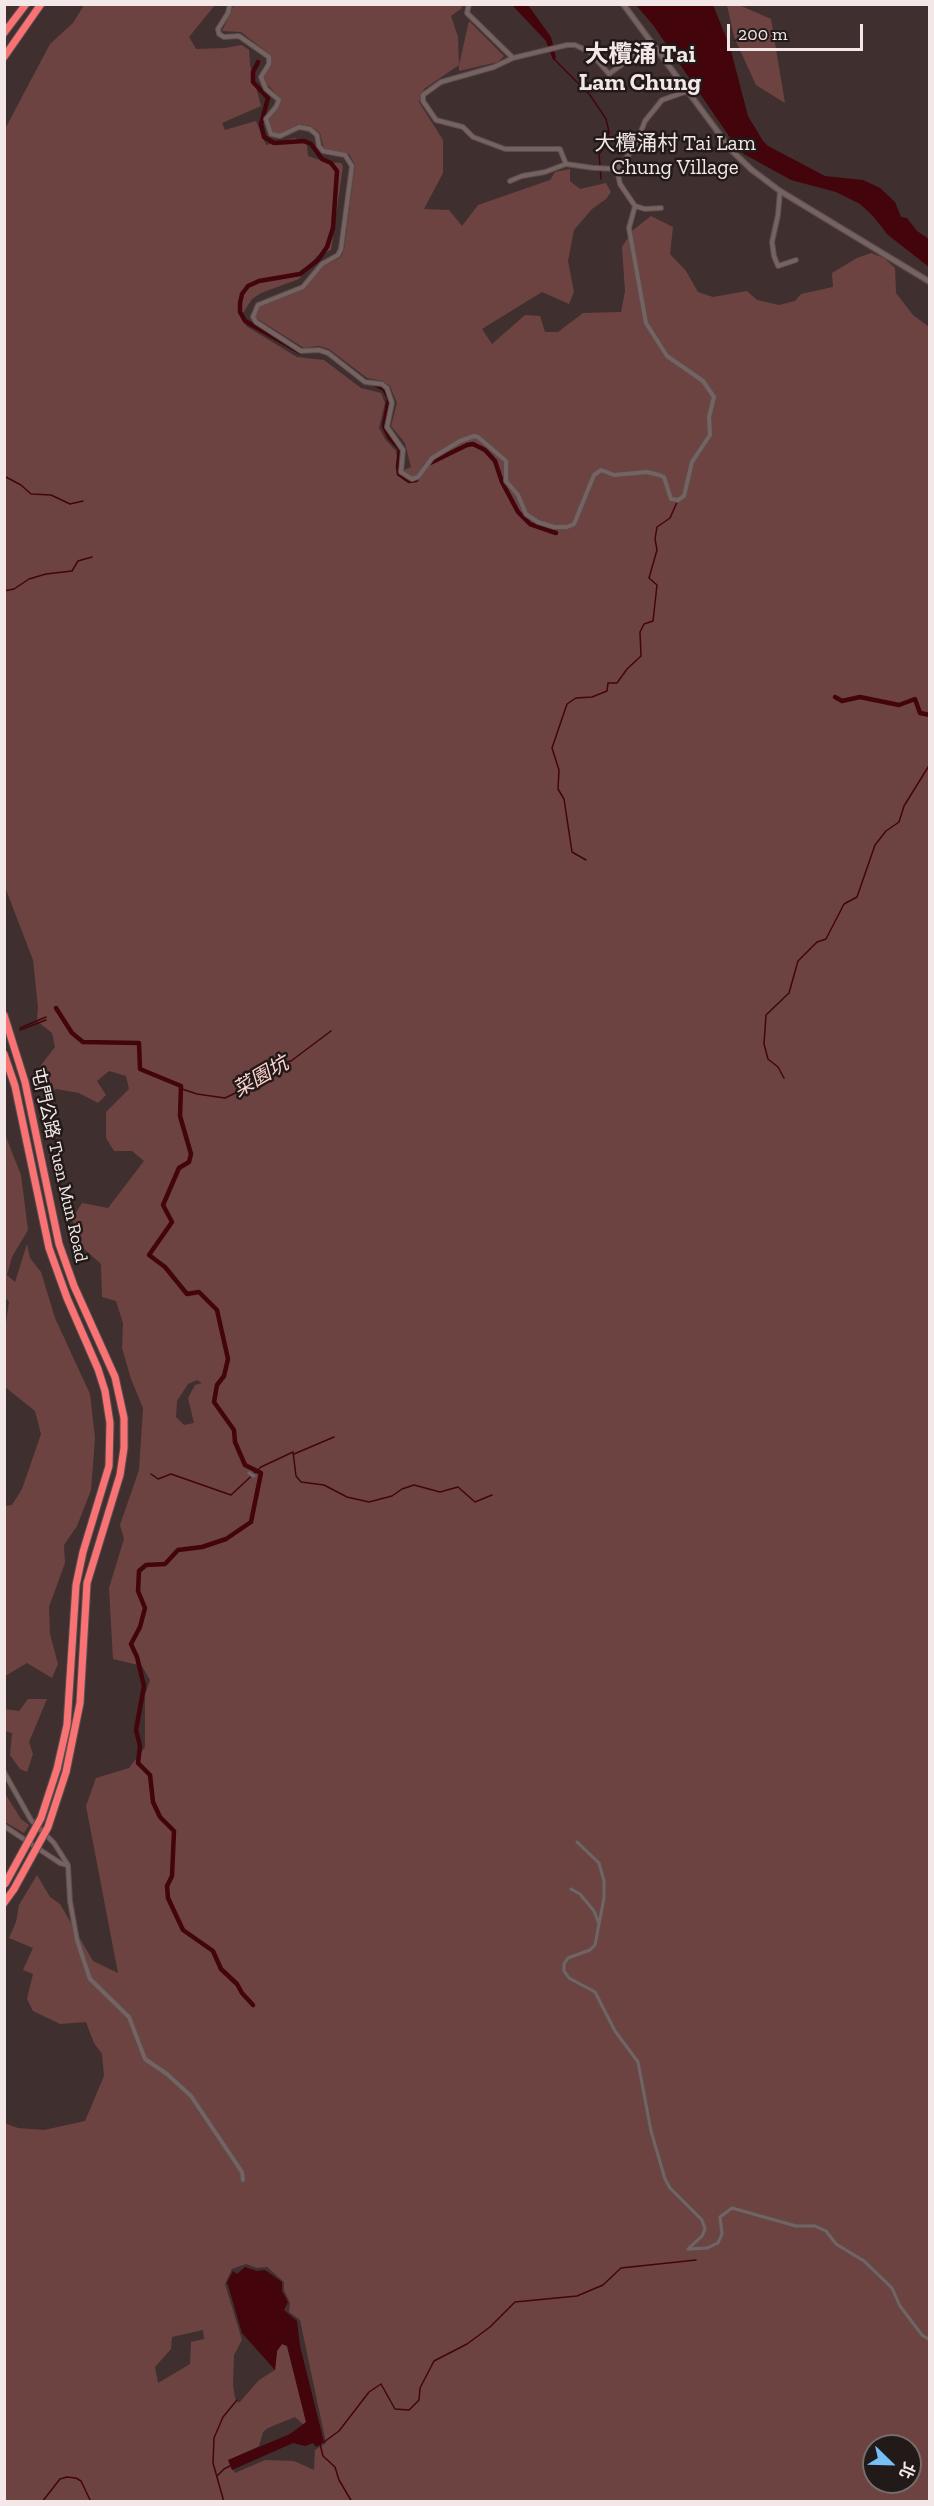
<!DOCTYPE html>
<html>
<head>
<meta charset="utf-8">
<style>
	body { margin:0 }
	#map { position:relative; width:934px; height:2506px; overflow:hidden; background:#402f2f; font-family:"Zilla Slab","Noto Sans TC",serif }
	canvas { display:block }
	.frame { position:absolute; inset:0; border:6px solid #f3e7e7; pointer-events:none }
	.north { position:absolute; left:862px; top:2434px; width:60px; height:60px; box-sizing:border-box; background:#211a19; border:2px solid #756c6b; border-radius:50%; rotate:113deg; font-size:16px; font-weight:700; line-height:24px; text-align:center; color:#f3e7e7 }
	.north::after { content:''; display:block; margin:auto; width:21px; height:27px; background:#76c0f7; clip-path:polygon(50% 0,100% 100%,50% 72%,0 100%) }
	.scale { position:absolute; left:727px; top:24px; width:136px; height:27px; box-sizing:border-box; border:3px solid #f3e7e7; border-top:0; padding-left:8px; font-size:18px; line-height:21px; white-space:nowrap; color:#f3e7e7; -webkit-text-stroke:4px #211a19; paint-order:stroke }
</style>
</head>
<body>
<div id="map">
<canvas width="934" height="2506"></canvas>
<div class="frame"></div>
<div class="north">北</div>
<div class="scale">200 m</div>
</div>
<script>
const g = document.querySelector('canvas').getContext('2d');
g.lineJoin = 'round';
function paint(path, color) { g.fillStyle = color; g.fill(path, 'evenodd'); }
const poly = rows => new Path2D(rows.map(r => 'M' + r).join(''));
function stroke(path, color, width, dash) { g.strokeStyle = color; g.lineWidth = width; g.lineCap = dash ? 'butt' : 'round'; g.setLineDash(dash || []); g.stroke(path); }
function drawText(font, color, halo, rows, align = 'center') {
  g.font = font + ' "Zilla Slab","Noto Sans TC",serif'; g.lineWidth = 5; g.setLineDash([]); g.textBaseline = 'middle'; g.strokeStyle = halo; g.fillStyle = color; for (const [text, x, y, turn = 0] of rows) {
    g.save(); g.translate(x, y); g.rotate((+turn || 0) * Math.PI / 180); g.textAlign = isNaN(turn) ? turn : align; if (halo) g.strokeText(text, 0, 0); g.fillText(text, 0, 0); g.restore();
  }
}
paint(poly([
	[84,5,215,5,189,37,196,49,225,48,242,45,249,50,250,65,261,106,222,123,225,130,256,121,266,145,295,138,307,145,308,156,326,162,341,163,343,166,331,250,317,256,299,279,261,293,252,299,243,313,246,326,297,357,324,360,361,388,381,393,385,403,379,428,385,439,396,451,399,472,411,467,405,443,391,426,397,403,390,386,383,381,367,378,329,349,319,346,304,348,256,318,255,314,260,307,304,289,324,266,341,257,344,250,355,165,349,154,324,149,320,133,311,126,298,124,281,133,273,133,269,119,278,109,281,99,264,81,264,75,271,65,272,56,241,32,222,31,234,5,461,5,462,8,451,16,458,37,459,65,469,21,504,56,498,62,459,71,459,65,424,89,419,102,443,140,443,173,424,209,449,210,462,226,478,205,550,180,555,172,570,169,570,181,580,189,606,183,611,192,606,199,592,209,574,230,568,261,574,292,569,304,542,292,482,329,492,344,525,315,540,316,545,332,558,332,583,313,621,312,625,291,622,247,633,230,651,216,673,227,670,254,686,271,698,292,713,297,747,291,757,300,779,305,795,301,801,294,833,287,832,273,857,258,871,253,884,258,895,268,896,293,913,315,929,327,929,2501,5,2501,4,2123,18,2128,44,2130,85,2121,104,2076,102,2054,94,2043,86,2022,60,2024,33,2011,27,1999,33,1974,23,1970,33,1948,9,1938,16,1922,19,1905,37,1875,50,1897,60,1904,93,1961,118,1973,86,1806,96,1778,129,1768,145,1747,145,1695,150,1680,142,1666,113,1659,109,1588,124,1539,120,1525,139,1470,143,1408,131,1379,122,1348,123,1323,116,1301,102,1297,101,1264,81,1246,72,1219,82,1203,108,1208,144,1161,132,1151,114,1151,106,1138,106,1112,129,1089,126,1076,109,1071,97,1081,106,1095,98,1103,79,1093,56,1089,48,1094,38,1069,55,1047,52,1033,37,1021,38,1007,33,960,5,887,5,129,50,44,73,23],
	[197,1380,202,1383,195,1385,188,1398,194,1423,184,1425,176,1417,177,1401,188,1384],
	[246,2264,257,2268,267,2267,284,2282,284,2290,290,2303,289,2312,300,2320,326,2443,315,2450,314,2470,294,2461,265,2460,235,2473,230,2466,229,2460,259,2446,263,2432,268,2428,295,2417,304,2425,306,2422,287,2346,282,2344,277,2351,275,2370,259,2380,239,2403,235,2398,233,2385,234,2355,242,2340,225,2284,232,2269],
	[203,2330,204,2339,191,2342,190,2364,158,2383,155,2367,171,2349,172,2337],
	[874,2446,910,2446,910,2482,874,2482],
	[727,5,739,5,771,19,785,103,756,85,734,37],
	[5,1116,6,1137,21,1175,28,1230,12,1257,7,1275,15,1282,27,1244,30,1258,41,1272,55,1318,90,1394,95,1438,91,1490,77,1526,64,1545,65,1563,49,1607,50,1634,58,1664,52,1678,27,1663,5,1676,5,1506,12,1505,22,1489,41,1434,35,1411,5,1387,4,1337,9,1302,4,1296],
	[28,1699,47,1699,29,1742,33,1754,27,1772,20,1769,10,1755,12,1733,5,1731,4,1709,19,1711],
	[4,1792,21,1819,29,1825,24,1833,5,1822]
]), '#6d4342');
paint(poly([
	[512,5,528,5,551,37,556,58,553,60,546,41],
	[636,5,713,5,730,47,748,116,763,141,768,146,825,176,863,180,880,188,895,202,901,217,907,218,917,231,929,239,929,267,888,235,873,216,860,204,836,192,791,180,744,154,735,145,653,25],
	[245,2267,257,2271,265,2270,282,2282,282,2291,288,2302,284,2310,297,2321,300,2346,324,2442,316,2447,313,2443,305,2446,293,2443,232,2470,228,2460,290,2434,306,2422,287,2346,282,2344,277,2351,275,2370,242,2333,227,2282,233,2271,237,2274]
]), '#43040b');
stroke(poly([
	[554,59,590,95,606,119,609,132,606,145,599,154,601,179],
	[4,476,21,485,31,494,51,495,70,504,83,501],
	[4,591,14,589,29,579,46,574,72,571,78,561,92,557],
	[586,860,572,852,564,799,558,789,559,770,552,748,567,704,576,698,592,697,607,691,608,683,617,683,627,669,641,656,640,632,644,624,653,621,657,585,649,578,657,550,655,539,657,527,670,518,678,500],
	[20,1028,46,1017],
	[20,1030,46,1020],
	[784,1078,778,1067,768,1059,764,1044,766,1015,789,993,798,961,817,942,826,939,844,904,857,897,875,845,886,831,899,822,904,806,930,764],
	[182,1089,197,1094,225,1098,248,1087,256,1078,279,1063,291,1061,331,1031],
	[294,1454,334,1437],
	[151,1474,158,1479,171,1474,231,1495,261,1467,293,1452,296,1476,301,1482,324,1485,347,1497,369,1502,392,1496,402,1489,414,1485,440,1492,458,1487,475,1502,492,1495],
	[324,2442,339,2431,369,2392,381,2384,395,2409,409,2410,419,2400,420,2388,434,2361,467,2344,490,2327,515,2302,577,2296,603,2285,621,2268,696,2260],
	[320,2444,323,2456,335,2467,339,2480,352,2502],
	[217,2476,224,2469,230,2466],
	[42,2502,60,2479,67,2477,76,2478,81,2481,91,2502],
	[224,2502,213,2463,214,2438,223,2417,237,2400]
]), '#43040b', 1.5);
stroke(poly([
	[258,62,253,72,253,82,268,98,261,124,264,137,274,143,304,141,311,144,322,159,331,163,337,171,333,228,327,247,318,260,300,274,259,281,248,286,242,294,240,303,240,312,245,321,300,352],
	[375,384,384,389,389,398,384,426,389,437,400,449,398,466,399,474,409,481,416,480,420,475],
	[426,465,467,445,473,444,485,450,495,461,502,482,518,512,530,524,556,533],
	[835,697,842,701,860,697,899,705,915,699,920,713,930,715],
	[56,1008,72,1033,83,1042,139,1043,140,1069,181,1086,180,1116,191,1154,189,1162,179,1168,163,1205,172,1222,149,1255,165,1267,187,1294,199,1292,217,1310,228,1359,224,1376,217,1385,214,1402,234,1430,235,1442,245,1465,261,1473,251,1522,226,1539,202,1547,178,1550,165,1564,146,1565,139,1571,138,1591,145,1608,140,1627,131,1644,137,1657,144,1686,136,1730,140,1746,138,1763,150,1775,153,1802,160,1817,174,1831,172,1876,167,1886,168,1898,183,1930,213,1951,221,1969,237,1984,242,1993,253,2005]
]), '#43040b', 4.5);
const pedestrian = poly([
	[249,1473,254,1476],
	[577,1842,599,1863,604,1881,604,1898,595,1945,590,1950,568,1958,564,1964,564,1971,569,1978,595,1992,615,2031,638,2062,651,2131,665,2179,670,2188,702,2220,705,2229,702,2236,688,2249],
	[571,1889,580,1894,594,1911,599,1924],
	[689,2249,707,2248,718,2243,722,2234,720,2217,732,2208,796,2226,815,2226,826,2231,836,2244,864,2261,892,2288,900,2306,922,2335,930,2340]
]);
const minor = poly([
	[230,4,228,13,218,29,219,34,224,37,239,36,269,57,269,64,261,77,266,89,279,100,276,107,266,119,271,134,280,136,299,127,310,129,317,135,319,146,323,151,345,155,352,166,341,249,338,255,322,264,303,287,258,305,253,317,256,322,301,351,319,350,328,353,365,382,382,384,387,388,392,403,387,427,403,450,401,472,412,479,418,477,432,458,460,441,474,436,478,437,506,461,506,481,518,495,526,514,538,522,554,527,567,527,574,524,594,475,601,470,614,475,647,472,659,475,664,477,671,499,678,500,684,496,692,462,710,435,709,417,714,397,703,381,667,356,646,323,629,228,635,206,620,184,617,169],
	[469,4,467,13,513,58],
	[566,164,560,149,505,149,473,137,463,127,436,120,423,101,423,95,441,82,494,67,513,58,567,45,575,45,590,52,609,74,651,43],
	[596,168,617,169,635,147,645,121,662,100,688,91],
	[510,181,522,176,545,172,566,164,594,168],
	[780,191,778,215,772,242,774,256,778,266,796,260],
	[635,206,645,209,661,208],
	[4,1772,31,1820,54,1843,68,1865,70,1901,77,1940,90,1979,129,2017,145,2059,167,2074,191,2096,242,2172,243,2180],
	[4,1826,60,1863,67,1865]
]);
const tertiary = poly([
	[623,4,732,151,752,170,780,191,930,282]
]);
const motorway = poly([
	[4,33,26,4],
	[4,57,41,4],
	[4,1015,25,1082,59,1244,74,1286,115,1377,124,1418,124,1448,120,1475,87,1583,80,1703,66,1772],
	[4,1054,15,1086,49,1248,67,1298,98,1369,105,1391,110,1423,109,1466,83,1552,76,1585,67,1725,57,1769],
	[4,1903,14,1889]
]);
stroke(pedestrian, '#5b4d4d', 5);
stroke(minor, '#5b4d4d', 6);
stroke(tertiary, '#5b4d4d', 7);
stroke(motorway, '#5b4d4d', 9);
stroke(pedestrian, '#756261', 3);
stroke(minor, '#756261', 4);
stroke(tertiary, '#756261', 4.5);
stroke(motorway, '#fa7374', 7);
const motorwayBridge = poly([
	[5,1884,41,1818,57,1769],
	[14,1889,48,1827,66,1772]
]);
stroke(motorwayBridge, '#5b4d4d', 9, []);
stroke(motorwayBridge, '#fa7374', 7);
drawText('18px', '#f3e7e7', '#211a19', [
	["屯門公路 Tuen Mun Road",59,1165,77]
]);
drawText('italic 20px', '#ffd3d1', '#211a19', [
	["菜園坑",261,1077,-30]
]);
drawText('21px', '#f3e7e7', '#211a19', [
	["大欖涌村 Tai Lam",675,144],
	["Chung Village",675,168]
]);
drawText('bold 24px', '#f3e7e7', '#211a19', [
	["大欖涌 Tai",640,55],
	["Lam Chung",640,83]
]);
</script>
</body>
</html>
